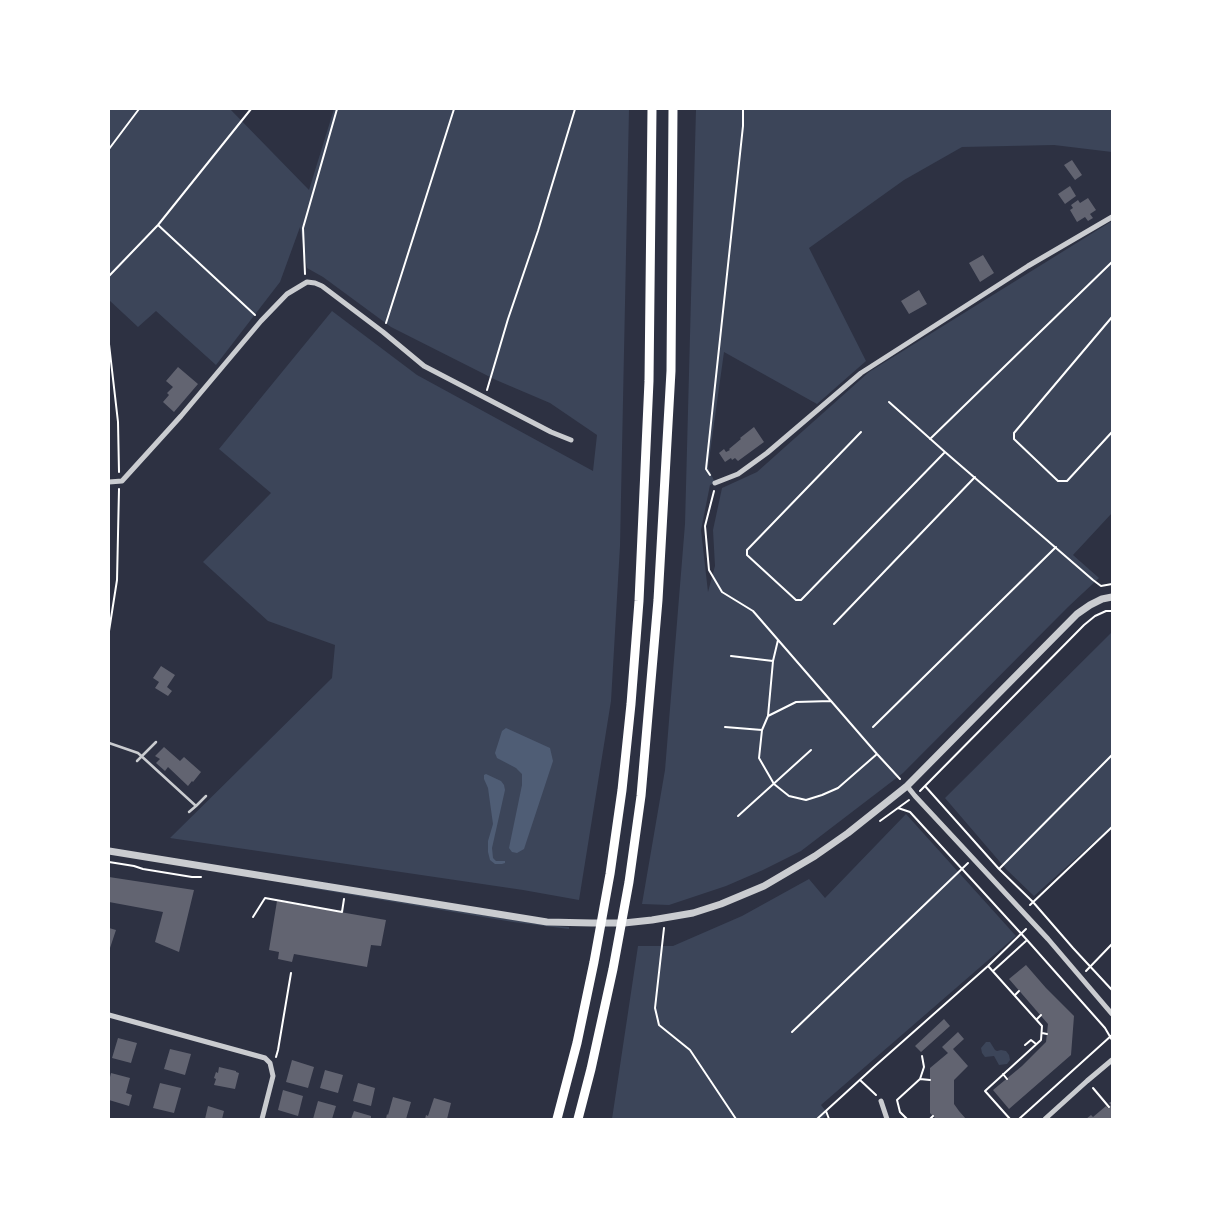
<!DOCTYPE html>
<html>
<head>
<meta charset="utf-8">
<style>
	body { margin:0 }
	#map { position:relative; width:1221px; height:1228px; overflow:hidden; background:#2d3142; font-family:"Varela Round",sans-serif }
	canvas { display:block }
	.frame { position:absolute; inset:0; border:110px solid #fff; pointer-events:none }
</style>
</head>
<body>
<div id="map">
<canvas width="1221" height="1228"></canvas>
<div class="frame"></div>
</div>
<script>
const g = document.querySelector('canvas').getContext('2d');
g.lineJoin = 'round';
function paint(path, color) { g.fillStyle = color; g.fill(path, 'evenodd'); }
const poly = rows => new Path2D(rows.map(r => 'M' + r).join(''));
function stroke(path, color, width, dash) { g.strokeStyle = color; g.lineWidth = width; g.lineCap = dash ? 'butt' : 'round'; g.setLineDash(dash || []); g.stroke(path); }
paint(poly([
	[109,109,230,109,309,190,334,109,629,109,620,546,611,701,579,900,523,890,170,838,332,678,335,645,268,621,203,562,271,493,219,449,332,311,417,375,593,471,597,435,550,403,496,380,391,327,323,277,307,268,300,227,280,282,216,365,156,311,138,327,109,300],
	[696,109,1112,109,1112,152,1054,145,962,147,904,180,809,248,866,361,817,404,724,352,708,467,715,483,710,485,701,530,708,592,715,566,713,530,722,488,757,472,869,372,1112,221,1112,513,1073,555,1099,578,1068,607,903,773,801,851,763,870,726,886,669,905,642,904,665,770,685,524],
	[1112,632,1112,826,1034,896,1006,869,945,798],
	[906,814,1016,936,821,1105,828,1114,822,1119,612,1119,638,946,673,946,742,916,809,879,825,898],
	[304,885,513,920,545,925,569,927,569,929,513,922,304,887],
	[986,1042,990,1042,995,1050,997,1051,1001,1050,1006,1051,1009,1055,1010,1060,1007,1064,999,1065,994,1056,985,1057,982,1053,981,1048]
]), '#3c4559');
paint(poly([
	[506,728,550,748,553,761,524,849,517,853,512,852,509,848,522,785,522,774,516,768,497,758,495,753,502,731],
	[486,774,501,781,504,785,505,790,492,848,493,858,496,861,505,861,505,863,502,864,495,864,490,860,488,852,488,841,493,824,488,788,484,779,484,775]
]), '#4f5d75');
paint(poly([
	[1072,160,1082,175,1075,180,1064,165],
	[1070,186,1076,196,1065,204,1058,194],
	[1088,198,1096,210,1090,214,1093,218,1088,221,1085,217,1077,222,1070,210,1073,208,1071,205,1078,200,1080,203],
	[983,255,994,273,980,282,969,263],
	[919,290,927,304,909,314,901,301],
	[178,367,198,384,174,412,163,402,169,395,167,393,173,387,166,381],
	[754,427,764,442,738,461,735,458,732,460,731,458,725,462,719,453,724,449,726,452,730,450,729,449,741,439,740,438],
	[161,666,175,675,167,687,172,691,168,696,155,688,159,682,153,678],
	[164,747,180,761,184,757,201,772,193,782,192,781,188,786,168,767,165,771,156,763,160,759,155,756],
	[109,877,194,890,179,952,155,942,163,912,109,902],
	[277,901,386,920,381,946,371,945,367,967,294,954,292,962,278,959,279,952,269,950],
	[109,928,116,930,109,951],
	[1026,965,1046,988,1074,1016,1071,1055,1009,1109,993,1090,1022,1066,1046,1042,1048,1024,1009,979],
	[944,1019,950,1026,921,1052,915,1046],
	[958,1032,964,1039,953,1049,968,1066,954,1080,954,1104,959,1111,966,1119,936,1119,930,1113,930,1068,948,1053,942,1047],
	[118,1038,137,1043,131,1063,112,1058],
	[170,1049,191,1054,185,1075,164,1069],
	[292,1060,314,1067,308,1088,286,1082],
	[219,1067,236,1071,236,1072,239,1073,235,1089,214,1085,216,1079,214,1078,216,1072,218,1073],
	[325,1070,343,1075,338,1093,320,1088],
	[111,1073,130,1078,126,1093,132,1095,129,1106,109,1100,109,1081],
	[160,1083,181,1088,174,1113,153,1108],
	[358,1083,375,1088,371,1106,353,1101],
	[283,1090,303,1096,298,1116,278,1110],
	[393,1097,411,1102,406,1119,386,1119,387,1114,388,1115],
	[434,1098,451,1103,447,1119,425,1119,426,1115,428,1116],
	[318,1101,336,1106,332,1119,313,1119],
	[1112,1101,1112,1119,1086,1119,1091,1115,1093,1117,1106,1106,1108,1108,1111,1105,1109,1103],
	[208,1106,224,1111,222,1119,205,1119],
	[354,1111,371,1116,371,1119,351,1119]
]), '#626471');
stroke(poly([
	[109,149,139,109],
	[158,225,255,315],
	[305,274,303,228,337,109],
	[109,276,158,225,251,109],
	[1112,317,1014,433,1014,439,1058,481,1067,481,1112,432],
	[386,323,454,109],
	[109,344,118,422,119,472],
	[487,390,508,319,538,231,575,109],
	[889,402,945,452,1093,580,1101,586,1112,584],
	[861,432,747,550,747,555,796,600,801,600,945,452],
	[930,439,1112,262],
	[710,475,706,469,743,126,743,109],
	[714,491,705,526,709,570,722,592,753,611,877,754,900,779],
	[834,624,975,477],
	[109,631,117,580,119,489],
	[731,656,773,661],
	[831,701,796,702,768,716,762,730,759,758,774,784,789,796,806,800,822,795,838,788,877,754],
	[768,716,773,661,778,640],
	[725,727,762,730],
	[873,727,1056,547],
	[925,786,999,869,1033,902,1073,948,1112,990],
	[920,791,1084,625,1095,616,1106,611,1112,611],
	[898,808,910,812,1027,940,1105,1028,1112,1040],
	[738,816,811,750],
	[880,821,909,800],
	[109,862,134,866,143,869,192,877,201,877],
	[999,869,1112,755],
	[1030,905,1112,827],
	[253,917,265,898,342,912,344,899],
	[664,928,655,1008,659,1025,690,1050,736,1119],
	[989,967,1042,1026,1041,1040,985,1091,1010,1119],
	[993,971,1026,941],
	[1086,971,1112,944],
	[1015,995,1019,991],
	[1037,1019,1041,1015],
	[792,1032,968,863],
	[1042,1033,1047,1034],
	[1025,1045,1031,1040,1036,1044],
	[276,1057,278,1050,291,973],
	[1003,1074,1007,1079],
	[920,1079,930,1080],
	[860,1080,876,1095],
	[1093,1088,1109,1107],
	[826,1111,829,1119],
	[817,1119,875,1066,988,966,1026,929],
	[907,1119,900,1112,897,1100,920,1079,924,1067,922,1056],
	[930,1119,933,1116],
	[1019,1119,1112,1035]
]), '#fff', 2);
stroke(poly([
	[109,743,138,753,196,806,189,812],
	[137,761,156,742],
	[196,806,206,796]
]), '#caccd0', 2.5);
stroke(poly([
	[109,482,122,481,181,416,261,321,287,294,307,282,315,283,322,286,383,332,424,366,551,432,571,440],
	[715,483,738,474,767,453,861,373,1028,266,1112,217],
	[907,786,915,796,1048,939,1112,1014],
	[109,1015,265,1058,270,1063,273,1076,262,1119],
	[881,1101,887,1119],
	[1045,1119,1087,1081,1112,1060]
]), '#caccd0', 5);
stroke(poly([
	[109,851,547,922,592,923,624,923,652,920,693,913,721,904,764,886,815,856,848,833,907,786,1077,614,1090,605,1102,599,1112,597]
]), '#caccd0', 7);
stroke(poly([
	[557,1119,577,1043,594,962,610,874,622,790,631,704,639,601,649,381,652,109],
	[578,1119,591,1069,613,969,629,882,641,796,658,600,671,371,673,109]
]), '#fff', 9);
</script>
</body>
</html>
